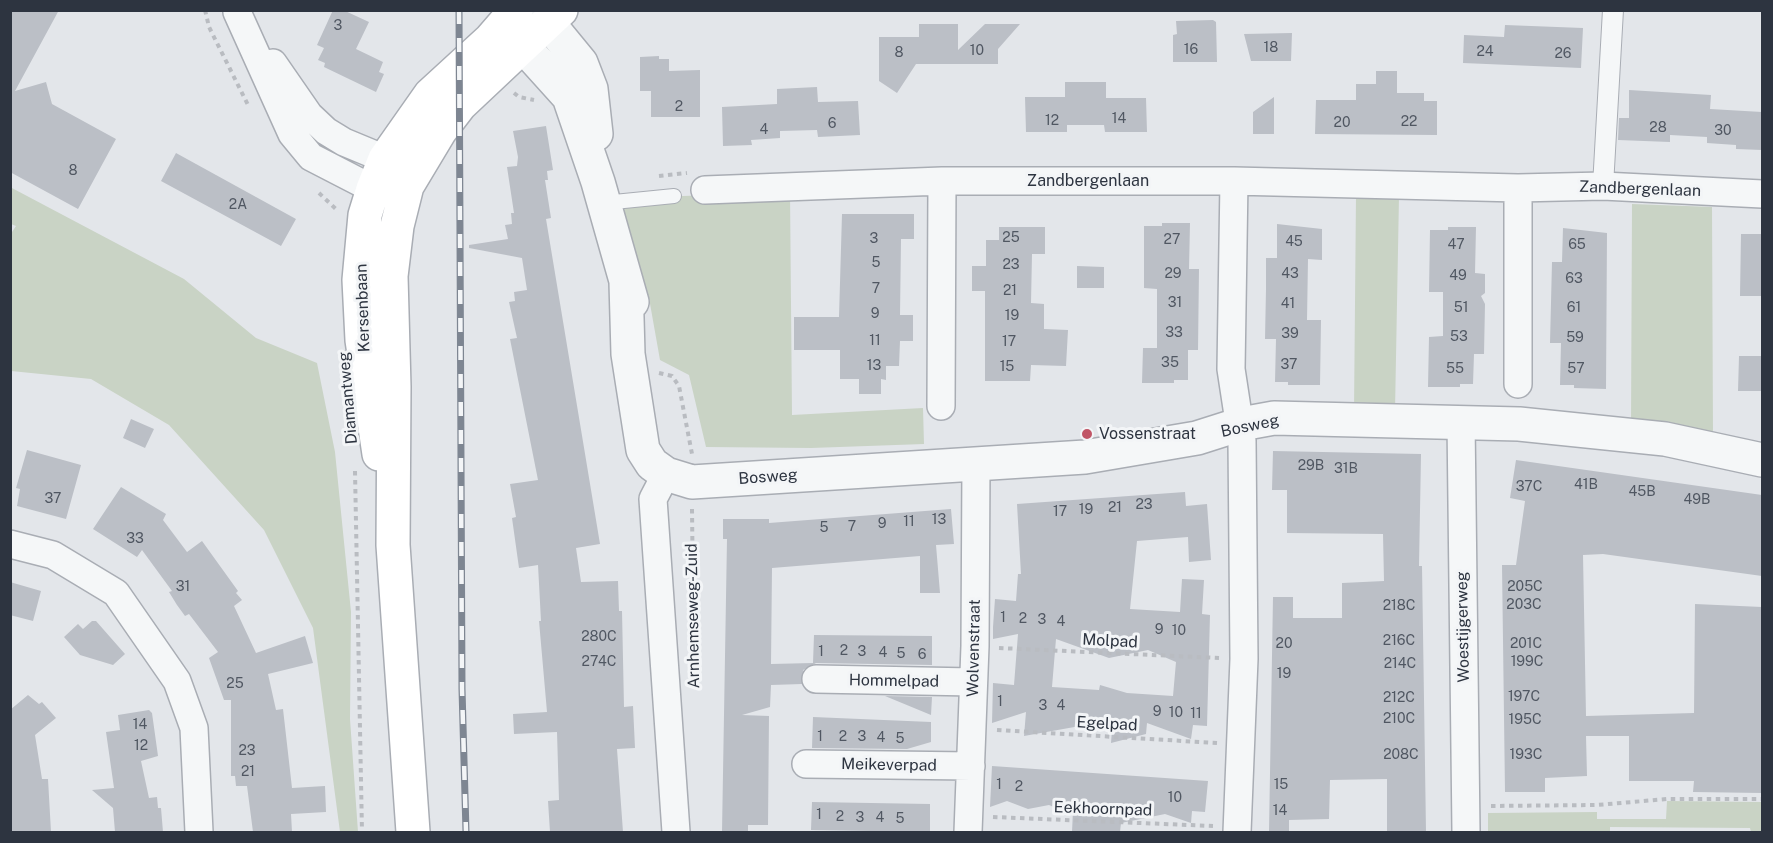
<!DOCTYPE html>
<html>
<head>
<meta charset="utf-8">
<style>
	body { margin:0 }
	#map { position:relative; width:1773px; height:843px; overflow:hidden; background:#e3e6ea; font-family:"Public Sans",sans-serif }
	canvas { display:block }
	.frame { position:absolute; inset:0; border:12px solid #2d3440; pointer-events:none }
</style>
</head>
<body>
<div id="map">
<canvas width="1773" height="843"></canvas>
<div class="frame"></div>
</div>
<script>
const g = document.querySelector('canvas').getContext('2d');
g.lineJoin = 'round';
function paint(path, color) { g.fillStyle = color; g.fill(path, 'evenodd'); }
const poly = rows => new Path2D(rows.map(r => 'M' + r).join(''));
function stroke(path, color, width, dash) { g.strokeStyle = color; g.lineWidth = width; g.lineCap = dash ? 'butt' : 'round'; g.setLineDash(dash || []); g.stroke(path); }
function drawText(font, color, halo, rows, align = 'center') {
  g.font = font + ' "Public Sans",sans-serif'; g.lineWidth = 6; g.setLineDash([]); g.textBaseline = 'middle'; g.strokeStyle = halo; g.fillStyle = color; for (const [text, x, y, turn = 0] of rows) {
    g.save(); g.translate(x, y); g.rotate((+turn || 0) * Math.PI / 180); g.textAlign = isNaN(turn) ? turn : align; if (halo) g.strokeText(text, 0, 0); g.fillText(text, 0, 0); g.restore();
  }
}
paint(poly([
	[10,187,184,279,256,338,317,363,335,452,351,612,350,719,358,832,340,832,313,628,264,530,169,425,91,379,11,371,10,235,16,226,11,224],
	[790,192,792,415,923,408,924,444,811,448,706,447,689,375,660,360,649,298,623,212,630,198],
	[1356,195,1399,196,1395,411,1354,411],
	[1632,204,1712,207,1713,436,1631,427],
	[1667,801,1762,802,1762,832,1751,832,1750,828,1610,827,1610,832,1488,832,1488,813,1597,812,1597,819,1666,819]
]), '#c9d3c5');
paint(poly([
	[10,10,59,10,15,91,46,82,52,104,116,139,78,209,10,172],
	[333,10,343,10,369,22,356,49,383,62,379,72,384,74,376,92,324,67,325,63,318,60,324,48,317,45],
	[1213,20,1216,22,1217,62,1173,62,1173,35,1177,34,1176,21],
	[919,24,958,24,958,50,985,24,1020,24,998,49,998,64,916,64,897,93,879,81,879,37,919,37],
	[1505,25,1583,28,1581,68,1463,63,1464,35,1504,37],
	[1292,33,1291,61,1251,61,1244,34],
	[659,56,659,59,669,59,669,71,700,70,700,117,651,117,651,91,640,91,640,57],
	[1376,71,1397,71,1397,93,1424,93,1424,101,1437,101,1437,135,1315,134,1316,100,1356,100,1356,84,1376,84],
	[1065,82,1106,82,1106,98,1146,98,1147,132,1105,132,1104,125,1067,125,1067,132,1026,132,1025,97,1065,97],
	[817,87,818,102,858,101,860,135,818,137,817,130,780,131,780,138,751,140,752,145,723,146,722,107,777,104,777,89],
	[1629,90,1711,95,1710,109,1762,112,1762,150,1736,149,1736,145,1707,143,1707,137,1670,135,1670,142,1618,140,1619,118,1629,118],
	[1274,97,1274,134,1253,134,1253,112],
	[546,126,553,170,547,171,548,180,545,180,551,218,546,219,600,544,576,548,581,582,618,581,619,611,622,611,624,707,633,706,635,748,617,749,623,832,550,832,548,801,559,800,557,732,514,734,513,714,547,712,539,621,541,621,538,565,519,568,512,518,516,517,510,484,538,480,510,339,517,338,509,302,515,301,514,292,527,290,522,258,469,248,469,245,508,239,505,225,512,224,511,213,514,213,507,167,517,166,518,157,513,131],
	[176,153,296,219,281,246,161,181],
	[842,214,914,214,914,239,901,239,900,315,913,315,913,341,900,341,899,366,886,366,886,380,881,379,881,394,859,394,859,379,840,379,840,350,794,350,794,317,839,317],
	[1162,223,1190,223,1189,269,1199,269,1198,350,1188,350,1188,380,1174,380,1174,383,1142,383,1143,348,1157,348,1157,289,1144,288,1144,226,1162,226],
	[1277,224,1322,229,1322,260,1308,259,1307,320,1321,320,1320,385,1288,385,1288,382,1275,382,1276,339,1265,339,1266,289,1266,258,1277,258],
	[999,227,1045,227,1045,254,1032,254,1031,303,1044,304,1044,329,1068,330,1066,366,1031,365,1030,381,985,381,985,291,972,291,972,266,986,266,986,240,999,240],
	[1448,227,1476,227,1475,273,1485,274,1485,293,1481,296,1485,304,1484,354,1474,354,1473,384,1460,384,1460,387,1428,387,1429,337,1443,336,1443,292,1429,292,1430,230,1448,230],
	[1563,228,1607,233,1606,389,1574,388,1574,385,1560,385,1561,343,1550,343,1552,262,1562,262],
	[1741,234,1762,234,1762,296,1740,296],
	[1077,266,1104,267,1104,288,1077,288],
	[1739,356,1762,356,1762,391,1738,391],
	[131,419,154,429,145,448,123,438],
	[27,450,81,465,66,519,17,506,20,489,16,488],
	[1273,451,1421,454,1419,566,1422,566,1426,832,1387,832,1387,779,1330,780,1329,819,1289,820,1289,832,1269,832,1273,597,1293,597,1293,618,1342,618,1342,583,1384,581,1383,534,1287,533,1287,490,1272,490],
	[1516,460,1762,495,1762,576,1603,554,1583,555,1586,716,1694,713,1695,604,1762,607,1762,793,1693,792,1694,781,1629,781,1629,736,1586,736,1587,776,1545,778,1545,792,1505,792,1502,565,1516,565,1525,501,1510,498],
	[121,487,166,514,163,520,187,552,202,541,238,591,236,593,242,600,234,606,256,653,305,636,313,663,268,674,276,710,283,709,292,788,325,786,326,812,291,814,292,832,253,832,247,786,236,786,235,776,231,776,231,700,224,700,209,658,218,652,189,614,185,616,177,605,169,592,172,591,142,550,137,557,93,529],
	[1185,492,1186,506,1207,504,1211,560,1189,562,1188,537,1137,541,1130,609,1180,612,1182,579,1204,580,1202,614,1210,615,1207,726,1193,725,1191,739,1147,723,1146,734,1111,743,1112,730,1107,731,1108,721,1024,736,1026,712,992,723,993,683,1014,685,1018,634,993,639,993,627,995,599,1016,601,1018,574,1021,574,1017,504],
	[1056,639,1109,658,1148,650,1176,662,1173,696,1127,693,1100,685,1099,690,1052,687],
	[951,509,954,544,936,545,940,593,920,593,920,556,772,568,771,664,813,663,814,635,932,636,932,665,816,663,803,670,802,684,771,685,770,707,742,715,769,716,768,825,748,825,748,832,722,832,727,539,723,539,723,519,769,519,769,523],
	[10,582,41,591,33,621,10,615],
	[92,621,96,621,125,654,113,665,80,655,64,637,78,624,83,629],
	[28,695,39,704,42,702,56,718,35,735,42,779,48,779,51,832,10,832,10,710],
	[885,696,932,697,931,715],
	[149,710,152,713,158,756,141,761,149,798,157,797,158,808,161,808,163,832,115,832,113,808,92,790,114,788,106,732,120,730,118,715],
	[813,717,931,722,931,742,907,749,812,748],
	[992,766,1208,781,1205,812,1192,811,1191,823,1165,814,1121,823,1120,832,1072,832,1073,811,1068,813,1049,805,1028,809,1007,801,990,807],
	[812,802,930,804,930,832,811,830]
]), '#bbbfc6');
const service = poly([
	[604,203,674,196]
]);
const pedestrian = poly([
	[1603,186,1613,10]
]);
const minor = poly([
	[237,12,292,134,311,157,373,189,394,187],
	[273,63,309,115,326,131,344,142,385,159,397,174],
	[1234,181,1231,369,1242,441,1244,659,1237,832],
	[1518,188,1518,384],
	[705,190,942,181,1234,181,1518,188,1603,186,1762,194],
	[941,406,942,181],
	[1461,421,1466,832],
	[666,474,653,499,676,832],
	[10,544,53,555,116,593,177,681,194,728,199,832],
	[816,679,973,682],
	[806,764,971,766],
	[968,832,975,646,976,464]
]);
const tertiary = poly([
	[521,16,549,24,581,63,591,89,596,134],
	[515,19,523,46,569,97,598,182,632,302],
	[626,282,628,354,643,450,652,464,666,474,692,482,1085,457,1197,438,1241,424,1274,418,1519,424,1665,439,1762,460]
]);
const secondary = poly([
	[379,454,362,340,359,280,365,215,373,189,385,159,430,95,490,40,516,10],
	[413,832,393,545,394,387,391,276,397,226,407,186,440,131,460,105,561,10]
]);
stroke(service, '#a9adb4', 16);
stroke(pedestrian, '#a9adb4', 22);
stroke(minor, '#a9adb4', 30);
stroke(tertiary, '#a9adb4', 36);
stroke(secondary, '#a9adb4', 36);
stroke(poly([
	[205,10,209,27,248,105],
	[514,93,519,97,534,100],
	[659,176,687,173],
	[319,193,337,210],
	[659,373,672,376,679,386,692,454],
	[355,471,362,832],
	[692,509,694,678],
	[999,648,1219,658],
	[997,730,1217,743],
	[1491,806,1597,805,1667,799,1762,799],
	[993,817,1213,826]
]), '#b9bcc1', 4, [4.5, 4.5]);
stroke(service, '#f5f7f8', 14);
stroke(pedestrian, '#f5f7f8', 20);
stroke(minor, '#f5f7f8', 27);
stroke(tertiary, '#f5f7f8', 33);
stroke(secondary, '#fff', 33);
const rail = poly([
	[459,10,462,689,466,832]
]);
stroke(rail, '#7e8692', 7);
stroke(rail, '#f3f5f7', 4.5, [14]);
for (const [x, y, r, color] of [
	[1087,434,6,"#c15667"]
]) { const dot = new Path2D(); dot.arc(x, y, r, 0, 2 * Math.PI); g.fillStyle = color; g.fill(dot); stroke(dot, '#f3f5f7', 2); }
drawText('14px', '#505762', null, [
	["3",338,26],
	["18",1271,48],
	["16",1191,50],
	["10",977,51],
	["24",1485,52],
	["8",899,53],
	["26",1563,54],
	["2",679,107],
	["14",1119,119],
	["12",1052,121],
	["22",1409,122],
	["20",1342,123],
	["6",832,124],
	["28",1658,128],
	["4",764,130],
	["30",1723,131],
	["8",73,171],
	["2A",238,205],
	["25",1011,238],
	["3",874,239],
	["27",1172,240],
	["45",1294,242],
	["47",1456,245],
	["65",1577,245],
	["5",876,263],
	["23",1011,265],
	["29",1173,274],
	["43",1290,274],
	["49",1458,276],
	["63",1574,279],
	["7",876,289],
	["21",1010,291],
	["31",1175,303],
	["41",1288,304],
	["51",1461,308],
	["61",1574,308],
	["9",875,314],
	["19",1012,316],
	["33",1174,333],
	["39",1290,334],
	["53",1459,337],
	["59",1575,338],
	["11",875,341],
	["17",1009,342],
	["35",1170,363],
	["37",1289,365],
	["13",874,366],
	["15",1007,367],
	["55",1455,369],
	["57",1576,369],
	["29B",1311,466],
	["31B",1346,469],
	["41B",1586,485],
	["37C",1529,487],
	["45B",1642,492],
	["37",53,499],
	["49B",1697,500],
	["23",1144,505],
	["21",1115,508],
	["19",1086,510],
	["17",1060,512],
	["13",939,520],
	["11",909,522],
	["9",882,524],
	["7",852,527],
	["5",824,528],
	["33",135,539],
	["31",183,587],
	["205C",1525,587],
	["203C",1524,605],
	["218C",1399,606],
	["1",1003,618],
	["2",1023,619],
	["3",1042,620],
	["4",1061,622],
	["9",1159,630],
	["10",1179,631],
	["280C",599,637],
	["216C",1399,641],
	["20",1284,644],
	["201C",1526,644],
	["2",844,651],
	["1",821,652],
	["3",862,652],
	["4",883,653],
	["5",901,654],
	["6",922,655],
	["274C",599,662],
	["199C",1527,662],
	["214C",1400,664],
	["19",1284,674],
	["25",235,684],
	["197C",1524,697],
	["212C",1399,698],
	["1",1000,702],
	["3",1043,706],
	["4",1061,706],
	["9",1157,712],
	["10",1176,713],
	["11",1196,714],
	["210C",1399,719],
	["195C",1525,720],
	["14",140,725],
	["1",820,737],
	["2",843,737],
	["3",862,737],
	["4",881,738],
	["5",900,739],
	["12",141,746],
	["23",247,751],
	["208C",1401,755],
	["193C",1526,755],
	["21",248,772],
	["1",999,785],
	["15",1281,785],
	["2",1019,787],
	["10",1175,798],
	["14",1280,811],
	["1",819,815],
	["2",840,817],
	["3",860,818],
	["4",880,818],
	["5",900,819]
]);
drawText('16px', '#2d3440', '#f3f5f7', [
	["Zandbergenlaan",1088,181],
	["Zandbergenlaan",1640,189,2],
	["Kersenbaan",363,308,-92],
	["Diamantweg",348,398,-95],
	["Bosweg",1250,426,-12],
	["Bosweg",768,477,-4],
	["Arnhemseweg-Zuid",693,616,-91],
	["Woestijgerweg",1463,627,-91],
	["Molpad",1110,641,3],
	["Wolvenstraat",974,648,-89],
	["Hommelpad",894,681,1],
	["Egelpad",1107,724,3],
	["Meikeverpad",889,765,1],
	["Eekhoornpad",1103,809,2]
]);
drawText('16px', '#2d3440', '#f3f5f7', [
	["Vossenstraat",1099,434]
], 'left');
</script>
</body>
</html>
